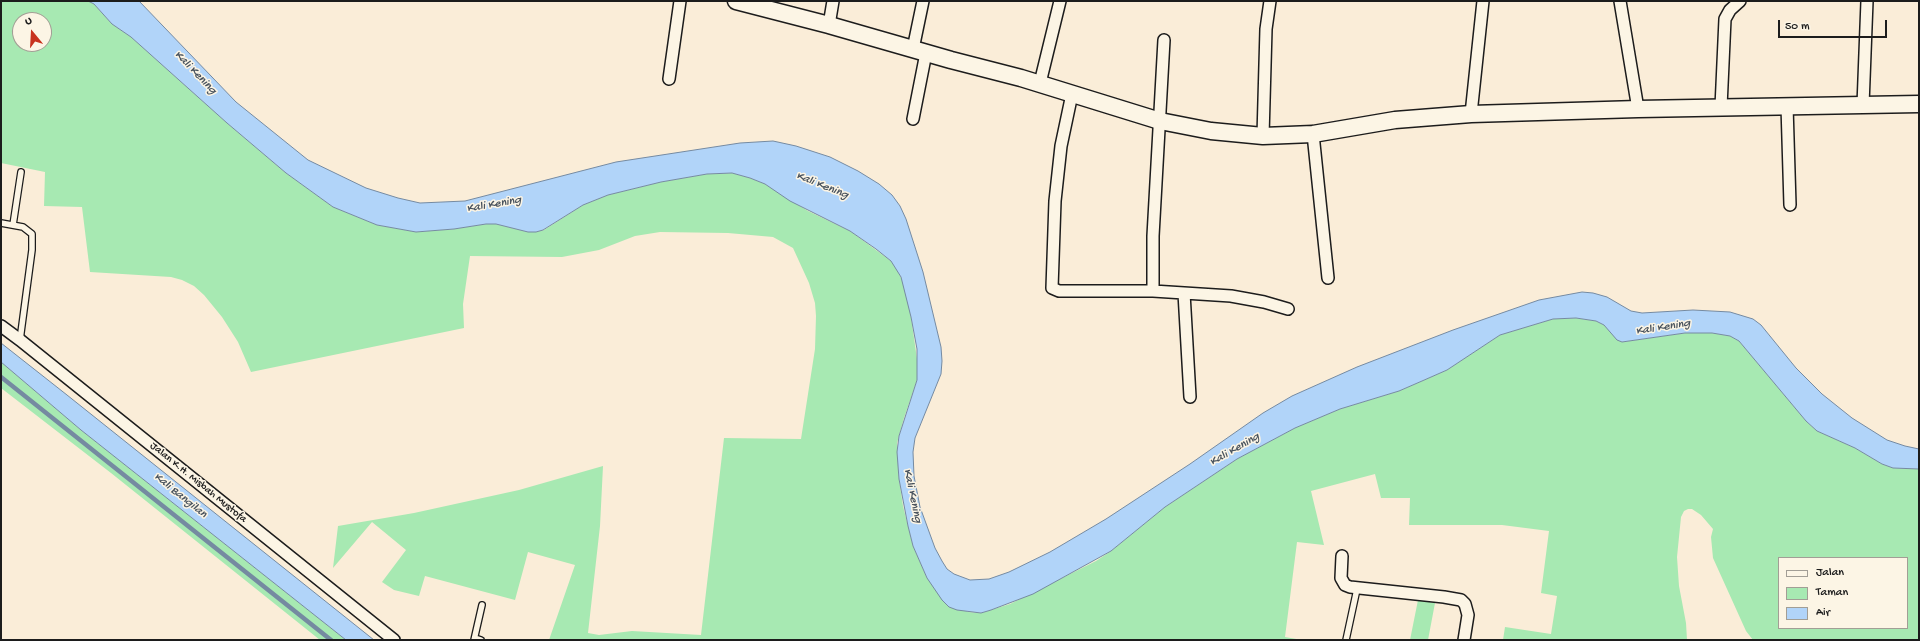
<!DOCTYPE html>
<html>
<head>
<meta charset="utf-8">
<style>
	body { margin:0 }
	#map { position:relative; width:1920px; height:641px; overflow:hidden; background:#faedd8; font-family:"Gochi Hand",sans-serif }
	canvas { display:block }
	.frame { position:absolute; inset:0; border:2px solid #1c1c1c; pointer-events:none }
	.legend { position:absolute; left:1778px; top:557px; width:130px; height:72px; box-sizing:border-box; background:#fcf5e5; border:1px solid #a29e95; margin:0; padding:5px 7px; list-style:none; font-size:12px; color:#1c1c1c }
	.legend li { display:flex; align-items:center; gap:8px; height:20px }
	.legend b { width:20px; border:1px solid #a29e95 }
	.north { position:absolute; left:12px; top:12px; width:40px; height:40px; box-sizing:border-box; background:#fcf5e5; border:1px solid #a29e95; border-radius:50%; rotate:342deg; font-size:11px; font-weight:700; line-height:16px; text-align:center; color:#1c1c1c }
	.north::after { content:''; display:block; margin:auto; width:14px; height:18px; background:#c8321e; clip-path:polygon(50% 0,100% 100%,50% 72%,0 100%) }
	.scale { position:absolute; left:1778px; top:20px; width:109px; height:18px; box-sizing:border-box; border:2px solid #1c1c1c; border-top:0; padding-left:5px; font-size:12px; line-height:14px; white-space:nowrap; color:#1c1c1c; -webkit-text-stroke:3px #fcf5e5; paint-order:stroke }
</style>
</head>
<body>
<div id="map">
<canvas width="1920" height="641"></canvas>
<div class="frame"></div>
<ul class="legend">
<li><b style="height:5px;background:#fcf5e5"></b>Jalan</li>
<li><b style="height:11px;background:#a7e9b2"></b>Taman</li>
<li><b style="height:11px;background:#b1d4f9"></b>Air</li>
</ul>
<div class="north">U</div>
<div class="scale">50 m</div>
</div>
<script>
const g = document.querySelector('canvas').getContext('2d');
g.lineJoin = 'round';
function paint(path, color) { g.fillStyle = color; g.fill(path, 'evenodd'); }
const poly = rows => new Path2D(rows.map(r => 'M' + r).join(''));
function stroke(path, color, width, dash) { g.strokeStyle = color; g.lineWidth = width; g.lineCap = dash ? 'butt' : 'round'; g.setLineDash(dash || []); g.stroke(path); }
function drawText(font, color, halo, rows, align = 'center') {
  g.font = font + ' "Gochi Hand",sans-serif'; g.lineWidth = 3; g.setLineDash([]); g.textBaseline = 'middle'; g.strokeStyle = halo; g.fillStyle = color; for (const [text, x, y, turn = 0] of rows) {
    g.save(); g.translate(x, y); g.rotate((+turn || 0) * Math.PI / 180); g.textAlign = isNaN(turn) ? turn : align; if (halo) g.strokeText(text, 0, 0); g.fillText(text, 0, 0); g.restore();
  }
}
paint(poly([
	[1,1,88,1,94,4,112,24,131,37,227,123,286,173,333,207,377,225,416,232,454,229,486,224,496,224,528,232,536,232,544,230,583,205,608,195,661,182,707,174,732,173,750,178,765,184,808,211,850,231,891,261,897,269,905,287,911,317,918,366,917,380,904,418,897,443,899,479,903,506,913,546,927,578,968,612,981,613,1010,604,1096,561,1111,551,1165,507,1237,459,1295,428,1340,409,1399,391,1422,381,1447,370,1500,335,1553,319,1576,318,1596,321,1604,325,1622,342,1685,333,1712,333,1730,336,1739,341,1806,421,1817,431,1855,448,1882,464,1893,468,1919,469,1919,640,1753,640,1746,631,1713,558,1711,537,1713,529,1701,515,1692,509,1688,509,1684,511,1681,517,1677,557,1679,586,1686,623,1687,640,1503,640,1505,627,1551,634,1557,596,1541,593,1549,531,1502,525,1409,525,1410,498,1381,498,1375,474,1311,491,1324,545,1297,542,1285,637,1302,640,549,640,575,565,528,552,515,600,425,576,419,596,394,590,382,582,406,550,372,522,333,568,338,526,414,513,519,490,603,466,600,526,588,633,599,635,632,631,701,635,724,438,801,439,815,349,816,316,815,303,809,283,793,248,773,237,728,233,660,232,635,236,599,250,562,257,470,256,463,304,464,328,251,372,238,342,222,317,204,295,194,286,182,280,171,277,90,272,82,207,44,206,45,172,1,163],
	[20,20,44,20,44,44,20,44],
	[1779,558,1907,558,1907,628,1779,628],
	[1,362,81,430,346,640,320,640,111,473,1,388],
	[1418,600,1435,603,1428,640,1410,640]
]), '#a7e9b2');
const water = poly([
	[88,1,139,1,236,102,308,160,366,188,398,198,420,203,465,201,616,162,740,143,773,141,796,146,830,157,858,171,879,184,892,195,900,206,906,219,923,272,941,347,942,361,941,374,915,438,913,452,914,476,920,507,935,548,942,561,947,569,954,574,970,580,989,579,1009,572,1050,552,1106,519,1190,464,1263,413,1292,396,1357,367,1453,330,1539,300,1582,292,1593,293,1607,297,1631,311,1642,313,1693,310,1730,312,1753,319,1761,325,1796,368,1822,394,1852,418,1887,440,1905,446,1919,449,1919,469,1893,468,1882,464,1855,448,1817,431,1806,421,1739,341,1730,336,1712,333,1685,333,1622,342,1617,340,1604,325,1596,321,1576,318,1553,319,1500,335,1447,370,1422,381,1399,391,1340,409,1295,428,1237,459,1165,507,1111,551,1033,594,991,610,981,613,957,610,949,607,942,600,927,578,913,546,908,526,899,479,897,452,899,436,917,380,917,349,911,317,901,277,891,261,876,249,850,231,790,201,765,184,750,178,732,173,707,174,661,182,608,195,583,205,543,230,536,232,528,232,496,224,486,224,454,229,416,232,377,225,333,207,286,173,227,123,131,37,112,24,94,4,88,1],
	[1,343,67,395,374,640,346,640,81,430,1,362,1,343]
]);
paint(water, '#b1d4f9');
stroke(water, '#758aa1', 1);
stroke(poly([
	[1,377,331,640]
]), '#758aa1', 4.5);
const lane = poly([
	[1,223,23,227,32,234,32,250,20,340],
	[13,225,21,172],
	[475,638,481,640],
	[474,640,482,605],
	[1346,640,1357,589]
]);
const street = poly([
	[1620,1,1638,109],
	[829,25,833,1],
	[913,49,923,1],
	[669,79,680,1],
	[1040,83,1060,1],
	[1072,94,1061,146,1055,201,1052,288,1059,291,1153,291,1153,236,1164,40],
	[1863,105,1867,1],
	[1787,106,1790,205],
	[1721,107,1725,19,1730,10,1740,1],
	[1471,114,1483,1],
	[913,119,926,53],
	[1313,134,1328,278],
	[1263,136,1266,29,1270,1],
	[1153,291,1231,296,1264,302,1288,309],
	[1184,293,1190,397],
	[1,326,20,340,394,640],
	[1342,556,1341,578,1345,585,1350,587,1444,597,1461,600,1465,604,1468,615,1464,640]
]);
const secondary = poly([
	[736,1,829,25,951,60,1021,78,1160,121,1211,131,1263,136,1313,134,1395,120,1471,114,1638,109,1919,104]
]);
stroke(lane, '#1c1c1c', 8);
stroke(street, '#1c1c1c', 14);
stroke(secondary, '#1c1c1c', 19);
stroke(lane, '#fcf5e5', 5.5);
stroke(street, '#fcf5e5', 11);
stroke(secondary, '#fcf5e5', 16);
drawText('11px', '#1c1c1c', '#fcf5e5', [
	["Jalan K.H. Misbah Mustofa",198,483,39]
]);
drawText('italic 12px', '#49535e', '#fcf5e5', [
	["Kali Kening",195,73,46],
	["Kali Kening",822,186,22],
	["Kali Kening",494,205,-10],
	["Kali Kening",1663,328,-9],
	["Kali Kening",1235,450,-30],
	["Kali Bangilan",180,496,39],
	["Kali Kening",912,496,78]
]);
</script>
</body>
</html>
